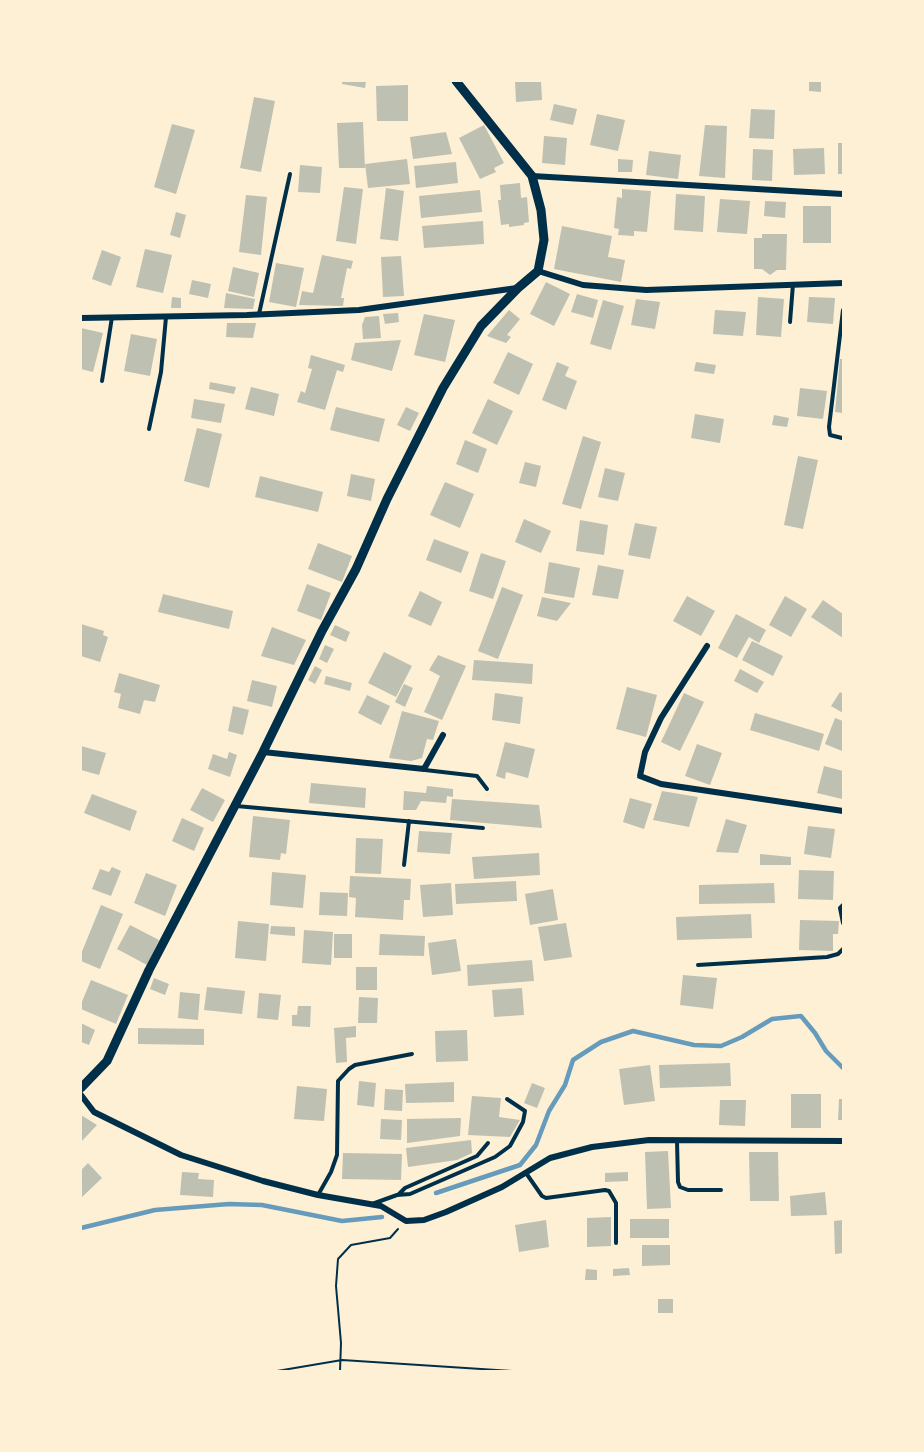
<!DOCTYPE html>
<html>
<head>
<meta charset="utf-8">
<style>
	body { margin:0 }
	#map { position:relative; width:924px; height:1452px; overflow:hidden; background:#fdf0d5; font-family:Overpass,sans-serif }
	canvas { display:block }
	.frame { position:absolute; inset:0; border:82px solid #fdf0d5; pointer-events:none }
</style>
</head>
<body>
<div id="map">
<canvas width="924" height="1452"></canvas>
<div class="frame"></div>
</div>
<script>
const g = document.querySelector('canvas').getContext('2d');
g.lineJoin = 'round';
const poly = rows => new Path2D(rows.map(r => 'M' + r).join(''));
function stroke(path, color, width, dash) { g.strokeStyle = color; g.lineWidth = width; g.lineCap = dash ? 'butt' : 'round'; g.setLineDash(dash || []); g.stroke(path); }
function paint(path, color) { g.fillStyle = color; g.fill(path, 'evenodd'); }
stroke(poly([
	[436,1193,520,1165,536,1145,549,1111,565,1085,573,1060,601,1042,633,1031,694,1045,721,1046,742,1037,772,1019,801,1016,815,1033,826,1051,843,1068],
	[81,1228,155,1210,229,1204,262,1205,342,1221,382,1217]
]), '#669bbc', 4.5);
paint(poly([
	[342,81,366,81,365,88,342,84],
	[515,81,541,81,542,100,516,102],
	[809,81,821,81,821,92,809,91],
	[408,85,408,121,377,121,376,86],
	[254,97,275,101,261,172,240,168],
	[554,104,577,109,573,125,550,120],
	[751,109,775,110,774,139,749,138],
	[597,114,625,120,618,151,590,145],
	[363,122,365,168,339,168,337,123],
	[172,124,195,130,176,194,154,187],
	[484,125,504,163,494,168,496,172,480,179,459,138],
	[705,125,727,126,725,178,699,176],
	[446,132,452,154,413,159,410,137],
	[544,136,567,138,565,165,542,163],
	[838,143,843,143,843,174,838,174],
	[824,148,825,174,794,175,793,149],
	[753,149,773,150,772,181,752,180],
	[649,151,681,155,678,179,646,175],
	[407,159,410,184,368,188,365,164],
	[618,159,633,160,632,172,618,172],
	[456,162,458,183,416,188,414,166],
	[300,165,322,167,320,193,298,192],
	[520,183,521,198,527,197,529,222,524,223,524,225,509,227,509,224,501,225,498,200,501,200,500,185],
	[344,187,363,189,356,244,336,241],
	[386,188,404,191,398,241,380,239],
	[622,189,651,191,647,232,634,231,634,236,618,235,619,229,614,228,617,197,622,198],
	[480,190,482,212,421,218,419,196],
	[676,194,705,196,703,232,674,230],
	[246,195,267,197,261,255,239,252],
	[720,199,750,201,747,234,717,232],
	[765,201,786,202,785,218,764,216],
	[803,206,831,206,831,243,803,243],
	[176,212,186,215,180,238,170,235],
	[483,221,484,244,424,248,422,226],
	[562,226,612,236,608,257,625,260,621,282,554,269],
	[762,234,787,234,786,270,777,270,770,275,762,269,754,269,754,238,762,238],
	[145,249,172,255,163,293,136,287],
	[102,250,121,257,111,286,92,279],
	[322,255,353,261,351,269,347,268,341,298,344,298,343,306,299,305,302,291,313,293],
	[401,256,404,296,383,297,381,257],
	[276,263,304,268,296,307,269,302],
	[233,267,259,273,254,297,228,291],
	[192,280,211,284,208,298,189,294],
	[546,282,570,294,554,326,530,314],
	[226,293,255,299,253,309,224,308],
	[577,294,598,300,593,318,571,312],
	[172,297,181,298,181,308,171,308],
	[758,297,784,299,781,337,756,335],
	[809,297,835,298,833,324,807,322],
	[636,299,660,302,655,329,631,325],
	[603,300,624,306,611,350,590,344],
	[509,310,520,319,507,335,511,337,506,343,487,336],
	[715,310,746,312,743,336,713,334],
	[398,313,399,322,385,324,383,314],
	[424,314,455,320,445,362,414,355],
	[379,316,381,338,363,339,362,325,365,317],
	[227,323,256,323,253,338,226,337],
	[81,328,103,333,93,372,81,369],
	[131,334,157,339,150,376,124,371],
	[401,340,392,371,351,360,355,343],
	[508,352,533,364,519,395,493,383],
	[311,355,345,365,343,372,337,370,325,410,297,402,301,391,305,393,312,369,308,368],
	[840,359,843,359,843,413,835,412],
	[557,362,569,367,565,376,577,381,566,410,542,400],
	[696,362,716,365,714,374,694,371],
	[210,382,236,387,234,394,209,389],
	[251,387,279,394,274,416,245,409],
	[800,388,827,391,823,419,797,416],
	[194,399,225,404,221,423,191,418],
	[488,399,513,411,497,445,472,433],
	[336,407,385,419,379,442,330,430],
	[406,407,419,413,410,431,397,425],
	[695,414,724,419,720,443,691,438],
	[774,415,789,418,787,427,772,425],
	[197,428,222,434,209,488,184,481],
	[583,436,601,442,581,509,562,504],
	[465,440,487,449,478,473,456,464],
	[798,456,818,460,803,529,784,525],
	[525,462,541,466,536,487,519,483],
	[605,468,625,473,618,501,598,497],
	[351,474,375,479,371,501,347,496],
	[260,476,323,492,318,512,255,497],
	[445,482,474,494,460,528,430,515],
	[524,519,551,531,541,553,515,542],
	[580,520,608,525,604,555,576,551],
	[635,523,657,527,650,559,628,555],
	[434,539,469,552,461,573,426,560],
	[318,543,352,556,342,582,308,569],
	[481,553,506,561,493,599,469,591],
	[549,562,580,568,574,598,544,593],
	[598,565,624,570,618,599,592,595],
	[307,584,331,593,321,620,297,611],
	[502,587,523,595,498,659,478,651],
	[420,591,442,602,431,626,408,616],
	[163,594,233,611,229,629,158,612],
	[687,596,715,611,701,636,673,621],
	[785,596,807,609,791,637,769,625],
	[542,597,571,603,557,621,537,616],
	[823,600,843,614,843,638,811,617],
	[736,614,766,630,759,643,749,637,737,658,718,648],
	[81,624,104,631,103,635,108,637,100,662,81,656],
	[335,625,350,632,346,642,330,635],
	[272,627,306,640,294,665,261,656],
	[752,641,783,656,773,676,742,660],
	[325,645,334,649,327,663,319,659],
	[384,652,412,666,396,697,368,683],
	[438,655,466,666,442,720,424,712,440,676,429,670],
	[474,660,533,664,532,684,472,680],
	[315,666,322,670,315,684,308,680],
	[740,669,764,682,757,693,734,681],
	[119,673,160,685,155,702,144,700,140,714,118,708,121,694,114,692],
	[326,676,352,683,350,691,324,684],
	[252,680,277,686,272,707,247,701],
	[404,684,413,688,405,707,395,702],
	[627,687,657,695,646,737,616,729],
	[840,692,843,694,843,713,831,706],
	[495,693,523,697,520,724,492,720],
	[684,693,704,702,680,751,661,742],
	[367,695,390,706,381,725,358,713],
	[233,706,249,710,243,735,228,731],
	[402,711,439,721,433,740,427,739,422,758,411,761,389,758],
	[755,713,824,734,819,751,750,730],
	[835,718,843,721,842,751,825,744],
	[505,742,535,749,528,778,506,772,505,779,496,776],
	[697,744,722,753,710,785,685,776],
	[81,746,106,753,99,775,81,770],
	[229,752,237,755,230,777,208,769,213,754,227,759],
	[824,766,843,771,842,799,817,793],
	[311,783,366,788,365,808,309,803],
	[427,786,453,789,453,797,447,796,446,803,421,801,416,810,403,810,404,791,426,793],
	[202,788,225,800,213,822,190,810],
	[662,791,698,797,689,827,653,820],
	[92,794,137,811,130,831,84,813],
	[630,798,652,804,644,829,623,822],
	[452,799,539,805,542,828,450,820],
	[253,816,290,820,286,854,281,853,280,860,249,857],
	[182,818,204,828,194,851,172,841],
	[726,819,747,825,738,853,716,852],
	[808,826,835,829,831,858,804,854],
	[419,831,452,833,450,854,417,852],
	[356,838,383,839,381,874,355,873],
	[539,853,540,875,474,879,472,857],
	[760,854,791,857,791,865,760,865],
	[112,867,121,871,111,896,92,889,100,869,109,872],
	[799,870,834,871,833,900,798,899],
	[272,872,306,875,303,908,270,905],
	[146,873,177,885,165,916,134,903],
	[350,876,411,879,410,900,404,900,403,920,355,917,356,898,349,897],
	[516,881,517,901,456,904,455,884],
	[451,883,453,915,423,917,420,885],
	[774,883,775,903,699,904,699,885],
	[553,889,558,920,530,925,525,894],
	[320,892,348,893,347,916,319,915],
	[101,905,123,914,100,969,81,961,81,954],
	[751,914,752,938,677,940,676,917],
	[800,920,839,921,838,934,833,934,833,951,799,950],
	[238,921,269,924,266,961,235,958],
	[566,923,572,957,544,961,538,927],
	[130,925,159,940,147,965,117,949],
	[271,926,295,927,295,936,270,934],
	[304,930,333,932,331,965,302,963],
	[334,934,352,934,352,958,334,958],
	[380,934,425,936,424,956,379,955],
	[456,939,461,971,432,975,428,943],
	[532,960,534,981,468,986,467,965],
	[356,967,377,967,377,990,356,990],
	[683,975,717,978,713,1009,680,1005],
	[154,978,169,984,165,995,150,989],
	[91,980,128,995,116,1024,81,1009,81,1004],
	[207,987,245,991,242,1014,204,1010],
	[522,988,524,1015,494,1017,492,990],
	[180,992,200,994,198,1020,178,1018],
	[259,993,281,995,278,1020,257,1018],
	[359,997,378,998,377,1023,358,1023],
	[298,1006,311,1006,310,1027,292,1026,292,1015,297,1015],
	[81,1023,95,1030,89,1045,81,1042],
	[356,1026,356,1037,346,1038,347,1062,336,1063,334,1028],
	[138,1028,204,1029,204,1045,138,1044],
	[467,1030,468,1061,436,1062,435,1031],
	[730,1063,731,1086,660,1088,659,1065],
	[650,1065,655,1101,624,1105,619,1069],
	[359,1081,376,1083,374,1107,357,1105],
	[454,1082,454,1102,406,1103,405,1084],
	[532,1083,545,1088,537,1108,524,1103],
	[297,1086,327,1089,324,1121,294,1119],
	[385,1089,403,1090,402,1111,384,1110],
	[791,1094,821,1094,821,1128,791,1128],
	[472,1096,501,1098,499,1117,520,1120,510,1137,468,1135],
	[839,1099,843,1099,843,1120,838,1120],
	[720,1100,746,1100,745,1126,719,1125],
	[81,1115,97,1125,81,1142],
	[461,1118,460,1136,407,1143,407,1119],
	[381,1119,402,1120,401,1140,380,1139],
	[471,1140,472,1153,457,1160,408,1167,406,1148],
	[668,1151,671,1208,647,1209,645,1152],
	[749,1152,778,1152,779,1201,750,1201],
	[343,1153,402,1154,401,1180,342,1179],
	[88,1163,102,1178,81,1198,81,1170],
	[182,1172,199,1173,198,1179,214,1180,213,1197,180,1195],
	[628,1172,628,1181,605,1182,605,1173],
	[825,1192,827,1215,791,1216,790,1196],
	[611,1217,611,1246,587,1247,587,1218],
	[630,1219,669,1219,669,1238,630,1238],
	[546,1220,549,1247,519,1252,515,1225],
	[843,1220,843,1253,835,1254,834,1221],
	[642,1245,670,1245,670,1265,642,1266],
	[629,1268,630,1275,613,1276,613,1269],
	[586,1269,597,1270,597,1280,585,1280],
	[658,1299,673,1299,673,1313,658,1313]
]), '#bec0b2');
stroke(poly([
	[277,1371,342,1360,512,1371],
	[340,1371,341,1343,336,1286,338,1259,351,1245,390,1238,398,1229]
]), '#003049', 2);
stroke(poly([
	[259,314,290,174],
	[790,322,793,284],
	[102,381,112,317],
	[149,429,161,372,166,317],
	[842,438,830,435,829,427,843,310],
	[425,770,477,776,487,789],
	[236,806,483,828],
	[404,865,409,821],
	[843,905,840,908,843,923],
	[698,965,827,957,838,954,843,949],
	[677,1141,678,1182,680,1187,688,1190,721,1190],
	[526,1173,542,1196,546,1198,605,1190,609,1191,616,1203,616,1243],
	[318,1195,331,1172,337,1155,338,1081,349,1069,355,1065,412,1054],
	[398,1195,405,1188,477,1156,488,1143],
	[372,1204,397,1195,410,1194,495,1157,510,1146,523,1122,525,1111,507,1099]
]), '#003049', 4);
stroke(poly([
	[532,176,843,194],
	[538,271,583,285,646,290,843,283],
	[81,318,247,315,359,310,517,288],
	[707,646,661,718,645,752,640,776,661,784,843,811],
	[263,752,424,769,443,735],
	[81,1095,94,1112,181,1155,263,1181,318,1195,381,1206,406,1221,424,1220,446,1212,502,1187,550,1158,592,1147,649,1140,843,1141]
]), '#003049', 6);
stroke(poly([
	[81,1088,107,1061,149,970,263,752,322,631,356,569,387,499,443,388,481,326,518,288,538,271,544,240,541,210,532,176,456,81]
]), '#003049', 9);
</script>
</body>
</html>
